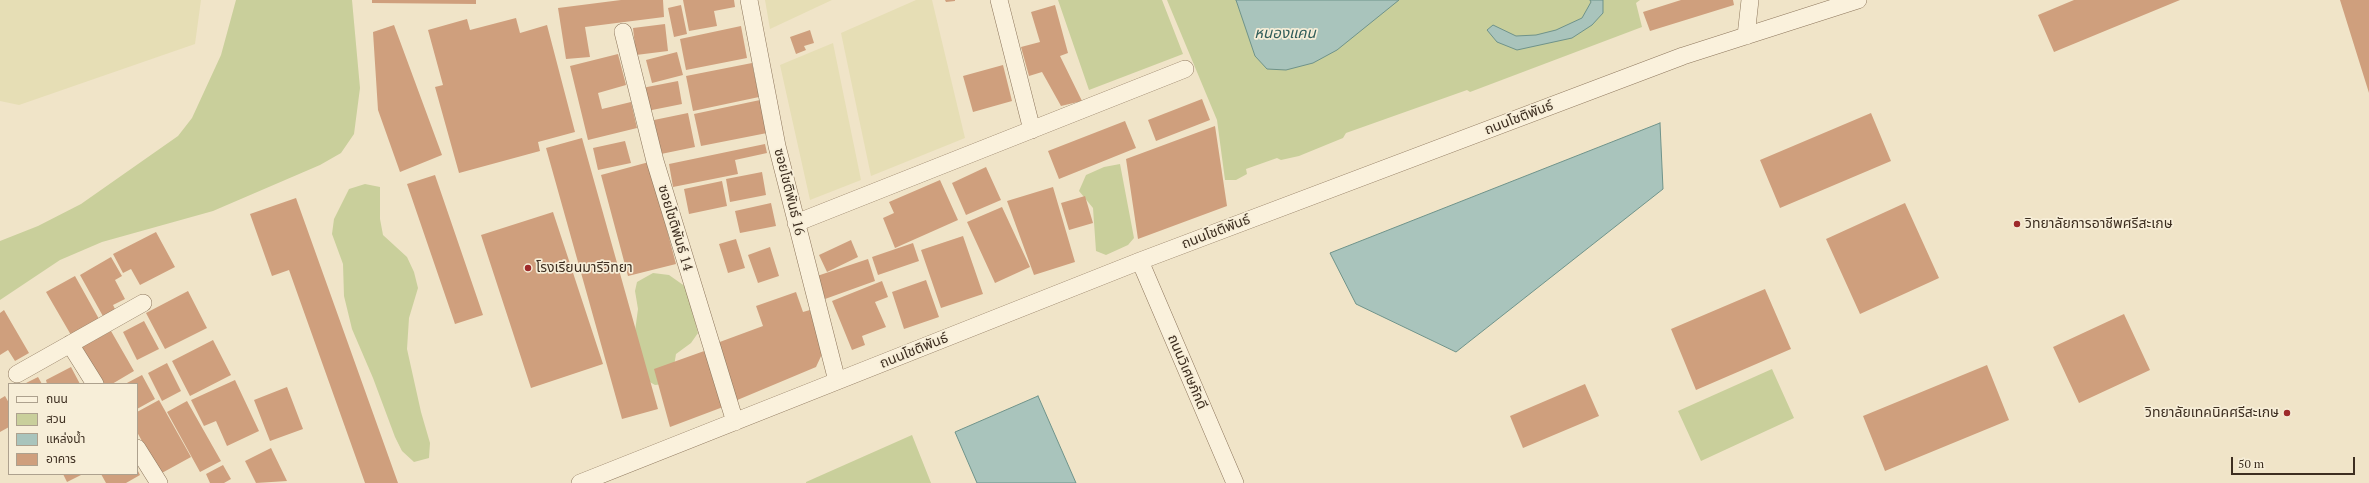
<!DOCTYPE html>
<html>
<head>
<meta charset="utf-8">
<style>
	body { margin:0 }
	#map { position:relative; width:2369px; height:483px; overflow:hidden; background:#f0e4c8; font-family:"PT Serif","Noto Sans Thai",serif }
	canvas { display:block }
	.legend { position:absolute; left:8px; top:383px; width:130px; height:92px; box-sizing:border-box; background:#f7eed8; border:1px solid #ada18e; margin:0; padding:5px 7px; list-style:none; font-size:12px; color:#3d2e20 }
	.legend li { display:flex; align-items:center; gap:8px; height:20px }
	.legend b { width:20px; border:1px solid #ada18e }
	.scale { position:absolute; left:2231px; top:457px; width:124px; height:18px; box-sizing:border-box; border:2px solid #3d2e20; border-top:0; padding-left:5px; font-size:12px; line-height:14px; white-space:nowrap; color:#3d2e20; -webkit-text-stroke:3px #f7eed8; paint-order:stroke }
</style>
</head>
<body>
<div id="map">
<canvas width="2369" height="483"></canvas>
<ul class="legend">
<li><b style="height:5px;background:#faf1dc"></b>ถนน</li>
<li><b style="height:11px;background:#c9cf9b"></b>สวน</li>
<li><b style="height:11px;background:#a9c4bc"></b>แหล่งน้ำ</li>
<li><b style="height:11px;background:#cf9f7d"></b>อาคาร</li>
</ul>
<div class="scale">50 m</div>
</div>
<script>
const g = document.querySelector('canvas').getContext('2d');
g.lineJoin = 'round';
function paint(path, color) { g.fillStyle = color; g.fill(path, 'evenodd'); }
const poly = rows => new Path2D(rows.map(r => 'M' + r).join(''));
function stroke(path, color, width, dash) { g.strokeStyle = color; g.lineWidth = width; g.lineCap = dash ? 'butt' : 'round'; g.setLineDash(dash || []); g.stroke(path); }
function drawText(font, color, halo, rows, align = 'center') {
  g.font = font + ' "PT Serif","Noto Sans Thai",serif'; g.lineWidth = 3.5; g.setLineDash([]); g.textBaseline = 'middle'; g.strokeStyle = halo; g.fillStyle = color; for (const [text, x, y, turn = 0] of rows) {
    g.save(); g.translate(x, y); g.rotate((+turn || 0) * Math.PI / 180); g.textAlign = isNaN(turn) ? turn : align; if (halo) g.strokeText(text, 0, 0); g.fillText(text, 0, 0); g.restore();
  }
}
paint(poly([
	[0,0,201,0,195,44,19,105,0,101],
	[765,0,832,0,770,29],
	[916,0,932,0,965,138,871,176,841,33],
	[833,43,861,180,810,200,780,65]
]), '#e6deb5');
paint(poly([
	[236,0,352,0,360,88,354,134,341,153,320,165,213,211,102,242,60,260,0,300,0,241,38,226,81,204,178,136,192,118,221,55],
	[1058,0,1162,0,1183,54,1089,90],
	[1167,0,1640,0,1636,3,1642,27,1470,92,1467,90,1346,133,1343,138,1299,156,1281,160,1277,158,1246,169,1247,174,1236,180,1225,180,1217,120],
	[1120,164,1134,238,1128,245,1106,255,1096,251,1093,208,1079,191,1086,175,1104,167],
	[365,184,380,187,380,219,383,235,407,257,414,272,418,288,409,318,407,349,421,412,430,443,429,458,414,462,402,451,395,437,373,378,352,329,344,296,343,264,332,234,334,219,349,189],
	[653,273,669,275,686,287,698,333,691,343,676,354,672,378,663,384,655,385,648,381,633,346,638,309,635,291,637,282],
	[1772,369,1794,418,1701,461,1678,411],
	[912,435,931,483,806,483,806,482]
]), '#c9cf9b');
const water = poly([
	[1236,0,1399,0,1337,50,1313,63,1286,70,1267,69,1255,56,1236,0],
	[1590,0,1603,0,1603,13,1592,25,1572,38,1517,50,1497,42,1487,30,1493,25,1516,36,1536,35,1556,30,1582,18,1591,2,1590,0],
	[1660,123,1663,189,1456,352,1356,304,1330,253,1660,123],
	[1038,396,1076,483,977,483,955,432,1038,396]
]);
paint(water, '#a9c4bc');
stroke(water, '#6f938a', 1);
paint(poly([
	[372,0,476,0,476,4,372,3],
	[621,0,663,0,664,17,585,27,590,57,566,59,558,8],
	[683,0,734,0,735,7,714,11,717,26,689,31],
	[945,0,955,0,955,1,946,2],
	[1681,0,1733,0,1734,5,1650,31,1643,12],
	[2074,0,2180,0,2054,52,2038,15],
	[2340,0,2369,0,2369,93],
	[681,5,687,34,674,37,668,8],
	[1055,5,1068,53,1060,56,1082,101,1061,106,1042,72,1029,76,1021,47,1040,42,1031,12],
	[516,18,520,33,547,25,575,132,538,142,540,151,459,173,435,87,443,85,428,30,467,19,470,30],
	[665,24,668,51,636,55,633,28],
	[394,25,442,155,400,172,378,110,373,32],
	[741,26,747,58,686,70,680,39],
	[810,30,814,43,804,46,806,50,796,54,790,37],
	[677,52,683,75,652,83,646,60],
	[618,54,626,85,598,93,602,109,631,102,637,128,588,140,570,66],
	[752,63,759,97,693,111,686,76],
	[1003,65,1012,101,973,112,963,76],
	[678,81,682,104,647,111,642,88],
	[1202,99,1210,120,1156,141,1148,120],
	[760,100,767,133,701,146,694,114],
	[688,113,695,147,661,154,654,120],
	[1871,113,1891,161,1780,208,1760,160],
	[1125,121,1136,148,1059,179,1048,151],
	[1215,126,1227,206,1138,239,1126,159],
	[582,138,658,409,622,419,546,148],
	[625,141,631,163,598,170,593,148],
	[765,144,767,153,735,160,738,174,673,187,669,164],
	[649,162,676,264,628,276,601,175],
	[986,167,1001,200,966,215,952,183],
	[762,172,766,195,730,202,726,179],
	[435,175,483,315,455,324,407,184],
	[940,180,958,220,895,248,883,218,894,213,889,202],
	[722,181,727,206,689,214,684,189],
	[1053,187,1075,262,1034,275,1007,201],
	[1085,196,1093,223,1069,230,1061,203],
	[296,198,398,483,365,483,289,270,272,276,250,214],
	[771,203,776,226,740,233,735,211],
	[1905,203,1939,278,1860,314,1826,239],
	[1002,207,1030,267,995,283,967,222],
	[553,212,603,364,531,388,481,235],
	[156,232,175,267,140,285,131,269,123,273,113,254],
	[963,236,983,294,941,308,921,250],
	[736,239,745,268,728,273,719,244],
	[851,240,858,257,827,272,819,255],
	[913,243,919,261,878,275,872,257],
	[770,247,779,276,758,283,748,255],
	[111,257,122,276,115,280,125,299,113,305,116,311,104,318,80,275],
	[868,259,875,281,825,299,817,276],
	[75,276,99,319,71,335,46,292],
	[926,280,939,317,904,329,892,292],
	[882,281,888,297,875,302,886,327,862,336,865,345,852,350,832,301],
	[1765,289,1791,349,1696,390,1671,329],
	[188,291,207,328,165,349,146,313],
	[796,292,803,312,810,310,822,354,816,367,735,401,717,343,763,326,756,306],
	[4,310,29,353,15,361,8,350,0,355,0,313],
	[2124,314,2150,370,2079,403,2053,347],
	[144,321,159,349,137,360,123,332],
	[111,331,134,371,112,384,103,384,82,347],
	[213,340,231,375,190,396,172,361],
	[707,350,723,407,670,427,654,369],
	[167,363,181,391,162,401,148,373],
	[1987,365,2009,420,1885,471,1863,416],
	[71,367,80,384,47,384,46,380],
	[142,375,155,399,137,409,137,384,125,384],
	[38,377,42,384,24,384],
	[235,380,259,431,227,446,216,421,204,426,191,400],
	[1585,384,1599,416,1523,448,1510,416],
	[287,387,303,429,270,441,254,400],
	[5,396,9,403,9,427,0,432,0,399],
	[159,400,191,457,160,474,137,432,137,412],
	[187,401,221,461,200,472,167,412],
	[271,448,287,481,256,483,245,461],
	[223,465,231,479,224,483,210,483,206,474],
	[137,469,140,475,126,483,106,483,101,474,137,474],
	[63,474,83,474,67,482]
]), '#cf9f7d');
const minor = poly([
	[749,0,777,146,837,381],
	[999,0,1032,130],
	[623,32,655,161,735,422],
	[1746,36,1750,0],
	[796,223,1185,69],
	[1140,261,1235,483],
	[70,344,95,384],
	[17,374,143,303],
	[137,448,159,483],
	[580,483,1140,261,1683,56,1858,0]
]);
stroke(minor, '#8d765c', 18);
stroke(minor, '#faf1dc', 17);
for (const [x, y, r, color] of [
	[2017,224,4,"#9e2a2b"],
	[528,268,4,"#9e2a2b"],
	[2287,413,4,"#9e2a2b"]
]) { const dot = new Path2D(); dot.arc(x, y, r, 0, 2 * Math.PI); g.fillStyle = color; g.fill(dot); stroke(dot, '#f7eed8', 1.5); }
drawText('14px', '#3d2e20', '#f7eed8', [
	["ถนนโชติพันธ์",1519,118,-21],
	["ซอยโชติพันธ์ 16",789,192,76],
	["ซอยโชติพันธ์ 14",675,228,73],
	["ถนนโชติพันธ์",1216,232,-21],
	["ถนนโชติพันธ์",914,351,-22],
	["ถนนวิเศษภักดี",1187,372,67]
]);
drawText('14px', '#3d2e20', '#f7eed8', [
	["วิทยาลัยการอาชีพศรีสะเกษ",2025,224],
	["โรงเรียนมารีวิทยา",536,268],
	["วิทยาลัยเทคนิคศรีสะเกษ",2279,413,"right"]
], 'left');
drawText('italic 15px', '#2f5d5a', '#f7eed8', [
	["หนองแคน",1285,34]
]);
</script>
</body>
</html>
